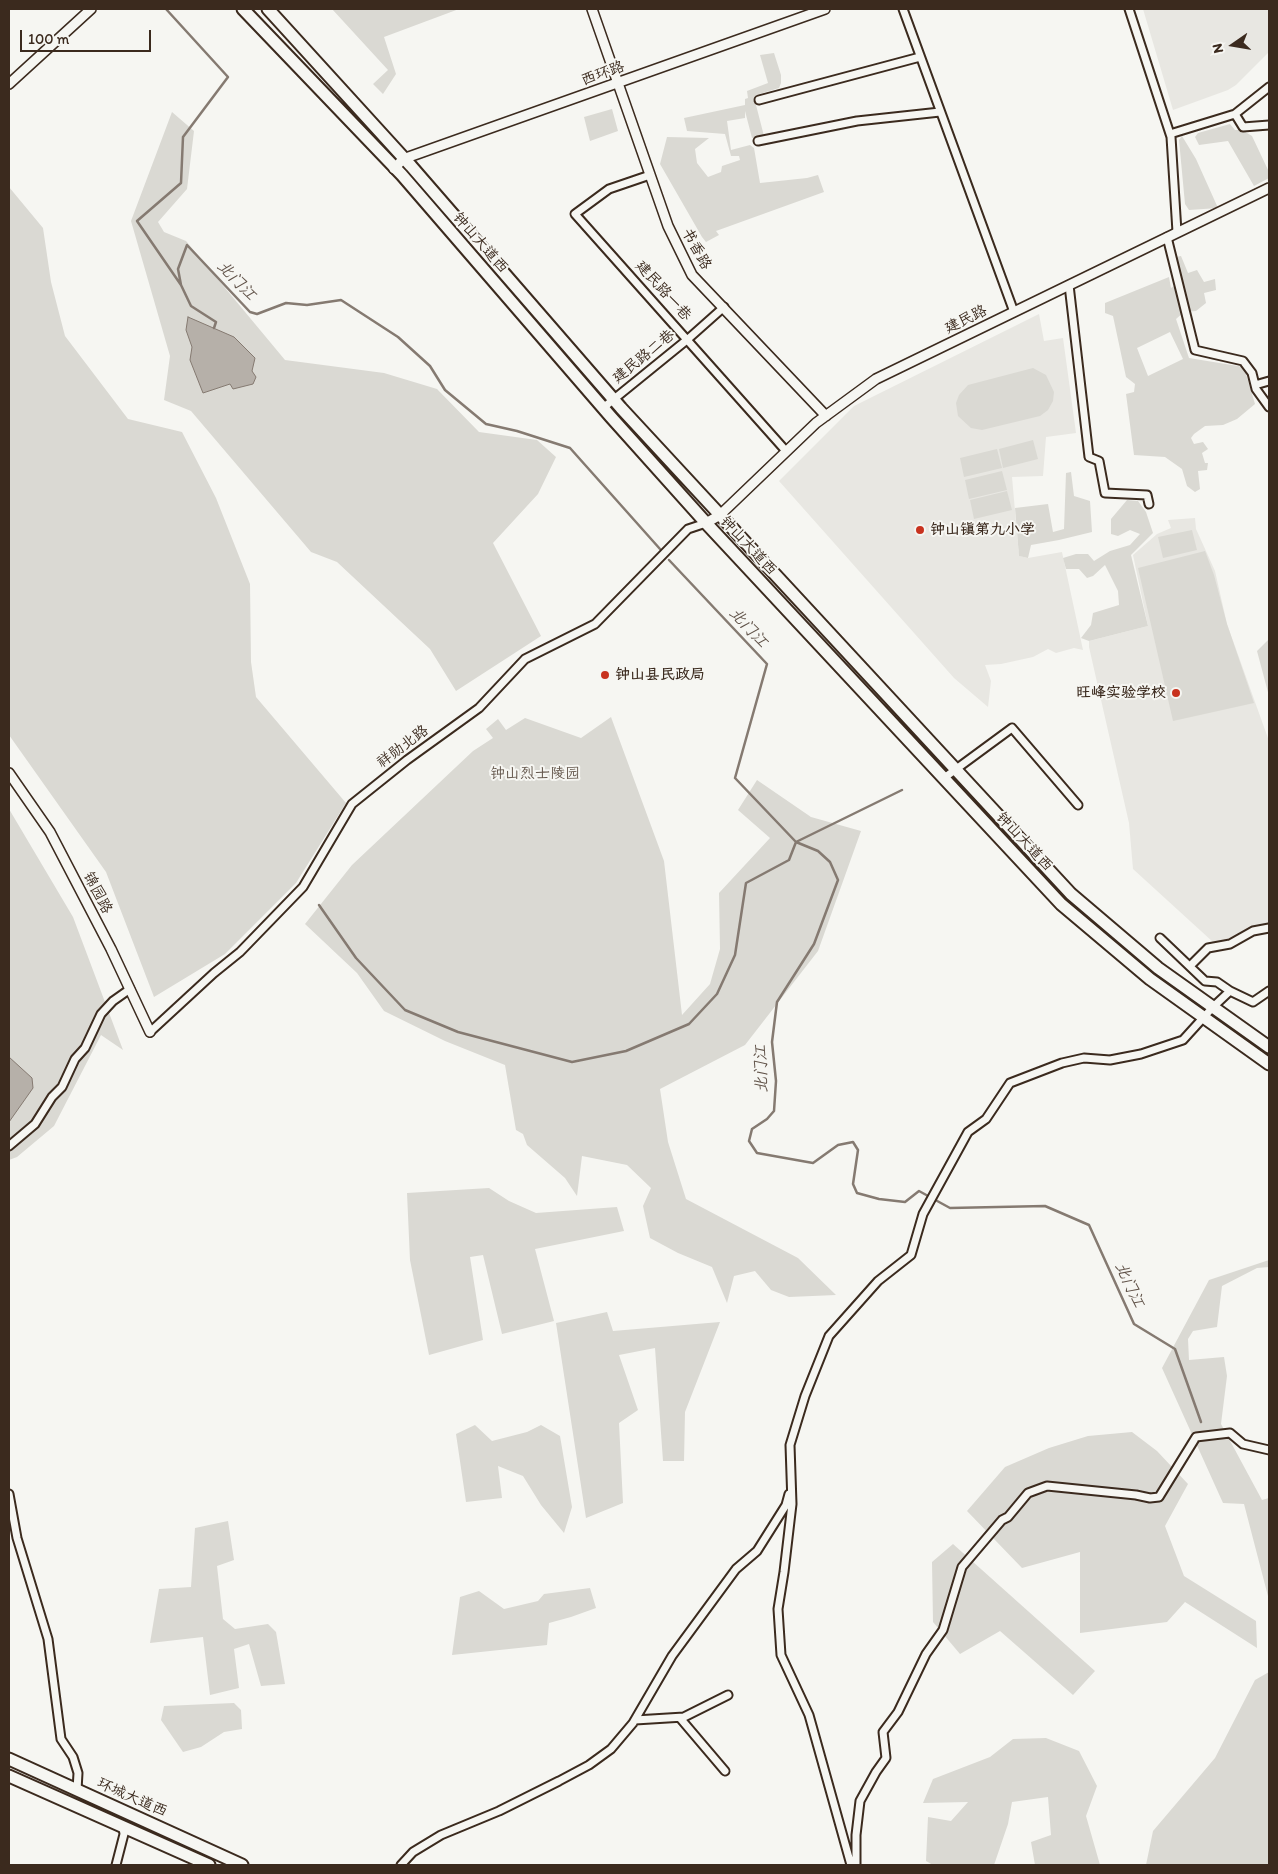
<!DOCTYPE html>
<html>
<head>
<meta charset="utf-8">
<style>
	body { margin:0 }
	#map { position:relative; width:1278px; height:1874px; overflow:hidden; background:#f6f6f2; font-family:Itim,sans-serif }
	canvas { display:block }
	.frame { position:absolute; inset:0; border:10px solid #3b2a1e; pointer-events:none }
	.north { position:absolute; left:1208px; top:20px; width:50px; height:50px; -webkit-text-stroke:4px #f6f6f2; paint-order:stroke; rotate:257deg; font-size:14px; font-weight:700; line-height:20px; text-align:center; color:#3b2a1e }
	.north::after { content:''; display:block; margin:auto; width:18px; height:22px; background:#3b2a1e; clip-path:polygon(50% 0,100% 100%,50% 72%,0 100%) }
	.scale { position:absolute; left:20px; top:30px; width:131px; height:22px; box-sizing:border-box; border:2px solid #3b2a1e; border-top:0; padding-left:6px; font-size:15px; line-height:18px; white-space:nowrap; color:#3b2a1e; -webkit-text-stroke:4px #f6f6f2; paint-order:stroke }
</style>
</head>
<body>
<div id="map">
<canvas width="1278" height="1874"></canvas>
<div class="frame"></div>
<div class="north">N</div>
<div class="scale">100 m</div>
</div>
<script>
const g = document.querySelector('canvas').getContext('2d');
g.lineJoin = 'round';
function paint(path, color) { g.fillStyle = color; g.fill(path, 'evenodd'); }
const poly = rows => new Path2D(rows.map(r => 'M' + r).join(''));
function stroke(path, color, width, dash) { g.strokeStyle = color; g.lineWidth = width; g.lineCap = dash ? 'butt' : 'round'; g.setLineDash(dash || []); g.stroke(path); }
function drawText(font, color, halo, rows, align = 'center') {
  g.font = font + ' Itim,"LXGW WenKai TC",sans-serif'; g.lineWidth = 4; g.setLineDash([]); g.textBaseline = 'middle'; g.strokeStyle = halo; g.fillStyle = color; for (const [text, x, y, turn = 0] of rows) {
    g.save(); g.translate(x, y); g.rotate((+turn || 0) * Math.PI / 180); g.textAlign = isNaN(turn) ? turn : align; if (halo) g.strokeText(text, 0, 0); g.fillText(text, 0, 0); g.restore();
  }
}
paint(poly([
	[1143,9,1269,9,1269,52,1236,85,1228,90,1173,110],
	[1039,314,1044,341,1063,338,1076,433,1046,437,1043,476,1012,477,1019,556,1028,558,1062,552,1083,650,1074,648,1056,653,1048,649,1033,657,1001,664,985,665,991,681,988,707,954,678,779,481,854,406],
	[1195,518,1196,529,1215,571,1227,624,1269,741,1269,924,1251,928,1230,939,1213,942,1133,869,1129,823,1089,647,1089,641,1148,626,1133,555,1157,534,1171,528,1168,520]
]), '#e8e7e2');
paint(poly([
	[332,9,459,9,384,37,396,74,383,94,373,84,388,70],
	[774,53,781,75,781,83,779,88,756,95,756,105,764,136,752,138,745,111,745,118,727,121,731,150,750,145,754,148,760,183,807,178,818,175,824,192,716,231,719,235,706,242,702,237,660,164,667,137,709,138,695,149,697,163,708,177,721,172,722,166,740,160,739,156,731,156,725,134,687,131,684,118,745,105,745,99,748,98,747,91,768,83,760,55],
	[612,109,618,131,590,141,584,117],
	[172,112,194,131,187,189,158,222,164,232,186,241,285,360,384,373,437,389,479,432,537,440,556,457,538,494,493,543,541,636,456,691,430,649,337,562,311,552,191,411,164,400,170,356,131,221],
	[1230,124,1235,130,1242,130,1252,136,1269,172,1269,178,1254,186,1228,141,1199,145,1195,137,1198,133],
	[1182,136,1196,159,1218,208,1189,210,1185,204,1179,140],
	[9,187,43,228,51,282,65,336,128,419,182,432,216,498,250,584,251,662,256,697,346,803,296,883,225,954,154,997,106,872,9,735],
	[1181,256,1188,273,1197,270,1204,282,1215,279,1216,290,1204,293,1206,303,1196,311,1184,312,1176,319,1189,358,1244,367,1255,404,1237,419,1223,425,1205,426,1194,434,1191,438,1194,444,1203,442,1208,449,1202,453,1205,463,1208,463,1207,470,1198,471,1200,489,1195,492,1187,486,1182,469,1165,457,1134,455,1126,394,1134,392,1135,384,1126,377,1113,316,1105,313,1105,303,1169,277,1171,288,1182,281,1176,257],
	[1170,332,1183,359,1148,376,1137,348],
	[1033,368,1046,375,1054,392,1053,401,1048,410,1040,416,982,430,971,428,958,416,956,403,959,395,968,385],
	[1033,440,1038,459,1003,468,999,449],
	[997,449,1002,468,964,477,960,458],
	[1002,471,1007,490,969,499,965,480],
	[1071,472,1074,496,1090,501,1092,532,1059,540,1031,545,1028,558,1019,556,1015,508,1048,504,1053,532,1064,529,1066,473],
	[1007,491,1012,510,974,519,970,500],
	[1127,500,1138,501,1146,512,1153,533,1131,555,1148,626,1089,641,1081,638,1091,625,1093,613,1119,605,1118,591,1105,565,1093,576,1087,578,1079,569,1066,569,1063,558,1076,554,1088,554,1094,561,1110,551,1130,545,1140,534,1130,530,1118,536,1111,534,1111,519],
	[1192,530,1197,550,1163,558,1158,537],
	[1205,551,1214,575,1227,624,1254,703,1173,721,1138,568],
	[1269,639,1269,696,1257,651],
	[611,717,664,861,682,1015,710,984,720,949,719,893,770,838,738,810,757,780,811,817,861,831,818,951,745,1045,660,1089,668,1142,686,1199,798,1258,836,1295,789,1297,771,1290,755,1271,734,1276,727,1303,712,1267,678,1253,650,1238,643,1206,651,1188,627,1165,582,1156,577,1196,565,1178,527,1145,523,1134,516,1130,505,1065,445,1041,384,1011,357,973,305,924,352,865,473,751,493,738,486,729,498,719,506,730,525,718,581,738],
	[9,809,73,917,123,1050,101,1035,54,1126,17,1157,9,1160],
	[489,1188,509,1201,536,1213,617,1207,624,1231,535,1249,554,1321,502,1334,483,1255,470,1257,483,1340,429,1355,410,1260,407,1193],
	[1269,1260,1269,1267,1257,1268,1222,1286,1217,1327,1193,1331,1188,1339,1189,1360,1224,1357,1227,1376,1221,1424,1262,1500,1269,1498,1269,1600,1244,1504,1223,1503,1162,1368,1209,1280],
	[607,1312,613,1331,720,1322,685,1412,684,1461,663,1461,655,1348,619,1355,638,1410,619,1423,623,1503,586,1518,556,1323],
	[475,1425,492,1441,527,1432,541,1425,560,1436,572,1507,564,1533,541,1505,523,1476,498,1466,502,1498,466,1502,456,1434],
	[1132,1432,1157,1451,1188,1484,1165,1526,1184,1576,1256,1621,1257,1648,1185,1602,1167,1622,1080,1633,1080,1552,1022,1568,967,1511,1005,1467,1049,1448,1088,1436],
	[228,1521,234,1560,217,1566,223,1619,235,1629,268,1624,276,1632,285,1684,261,1686,249,1644,234,1649,239,1688,210,1695,203,1637,150,1643,159,1589,191,1587,195,1528],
	[953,1544,1095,1671,1073,1695,1000,1631,960,1654,933,1622,932,1562],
	[590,1588,596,1608,571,1617,549,1623,547,1645,452,1655,460,1597,479,1591,504,1609,538,1601,544,1594],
	[1269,1672,1269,1865,1146,1865,1153,1831,1215,1758,1255,1680],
	[234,1703,241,1710,242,1729,224,1732,201,1747,183,1752,161,1720,164,1706],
	[1046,1738,1079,1751,1097,1786,1086,1816,1100,1865,1035,1865,1031,1842,1051,1835,1048,1797,1012,1802,1008,1824,994,1865,933,1865,926,1861,928,1817,951,1821,968,1802,923,1803,933,1779,990,1757,1013,1739]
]), '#dad9d3');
const water = poly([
	[188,317,234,337,255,358,252,371,256,377,253,384,233,389,230,384,203,393,190,360,192,347,186,330,188,317],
	[9,1057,32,1078,33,1088,9,1122,9,1057]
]);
paint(water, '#b6b0a9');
stroke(water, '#857a71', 1);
stroke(poly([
	[166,9,228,77,183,137,181,183,137,221,181,285,178,269,187,245,250,312,257,314,286,303,307,305,341,300,398,337,430,366,445,390,486,424,517,431,570,448,660,549],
	[181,285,191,306,216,322,214,328],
	[669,560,767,664,735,778,796,842,818,851,830,862,838,880,814,944,777,1002,772,1042,776,1081,774,1111,767,1119,752,1129,749,1141,757,1153,813,1163,838,1145,853,1142,858,1150,853,1184,857,1193,879,1199,905,1202,919,1191,950,1208,1045,1206,1089,1225,1134,1324,1175,1349,1201,1422],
	[319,905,356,958,405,1010,458,1032,572,1062,626,1051,689,1024,717,994,735,955,746,883,789,860,796,842,902,790]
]), '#857a71', 2.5);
const minor = poly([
	[903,9,1014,312],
	[1129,9,1171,137,1177,232],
	[759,100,920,57],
	[1235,114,1243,127,1269,125],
	[1170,134,1235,114,1269,87],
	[758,141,857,121,940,112],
	[650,175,609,189,575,214,786,451],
	[1167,237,1195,350,1243,361,1252,373,1256,389,1269,407],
	[1069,285,1089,457,1099,461,1105,493,1147,495,1149,504],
	[1255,385,1269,381],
	[603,408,688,339,724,307],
	[944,778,1012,728,1078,805],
	[1160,938,1205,981,1217,982,1230,991],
	[1190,966,1208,948,1230,944,1253,931,1269,928],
	[150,1032,214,973,240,952,303,887,352,804,407,760,479,708,525,659,595,624,688,529,706,523],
	[9,1146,35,1124,52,1097,62,1087,75,1059,85,1048,101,1014,113,1001,130,989],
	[9,1494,17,1538,48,1639,61,1739,73,1757,78,1773,77,1790],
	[680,1718,725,1771],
	[635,1720,684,1717,728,1695],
	[116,1865,124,1834,123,1828],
	[401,1865,413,1852,441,1835,499,1811,559,1781,589,1765,611,1749,633,1723,672,1656,736,1569,757,1551,786,1505,789,1494],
	[851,1865,809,1715,781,1655,778,1609,784,1572,792,1504,790,1445,805,1396,829,1336,878,1281,911,1255,923,1214,968,1132,986,1119,1010,1083,1062,1063,1084,1058,1110,1060,1141,1054,1183,1040,1213,1007,1230,991,1253,1002,1269,991],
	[856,1865,856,1835,860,1801,876,1772,886,1758,883,1732,898,1712,926,1654,943,1630,962,1567,1002,1520,1008,1517,1028,1493,1047,1486,1136,1495,1150,1498,1159,1497,1196,1437,1230,1433,1243,1444,1269,1450]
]);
const tertiary = poly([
	[592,9,668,226,692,275,826,416],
	[9,84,91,9],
	[394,169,403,159,825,9],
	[706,523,720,515,816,423,876,379,1269,188],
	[9,773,50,832,111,949,150,1032]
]);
const primary = poly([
	[9,1759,242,1865],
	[9,1776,209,1865]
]);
const trunk = poly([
	[243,9,402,175,611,417,706,523,1061,904,1150,979,1269,1064],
	[268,9,411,166,621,408,1071,894,1158,968,1269,1047]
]);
stroke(minor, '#3b2a1e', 11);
stroke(tertiary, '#3b2a1e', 12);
stroke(primary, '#3b2a1e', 15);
stroke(trunk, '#3b2a1e', 15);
stroke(minor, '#f6f6f2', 7);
stroke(tertiary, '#f6f6f2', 9);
stroke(primary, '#f6f6f2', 11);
stroke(trunk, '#f6f6f2', 11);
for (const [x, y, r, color] of [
	[920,530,5,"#c8321e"],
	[605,675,5,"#c8321e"],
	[1176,693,5,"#c8321e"]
]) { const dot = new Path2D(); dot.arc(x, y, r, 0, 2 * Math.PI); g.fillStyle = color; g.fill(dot); stroke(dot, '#f6f6f2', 2); }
drawText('15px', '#3b2a1e', '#f6f6f2', [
	["西环路",603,74,-20],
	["钟山大道西",480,243,49],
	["书香路",696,249,61],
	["建民路一巷",663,291,48],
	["建民路",966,320,-26],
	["建民路二巷",644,357,-39],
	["钟山大道西",748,546,47],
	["祥勋北路",403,747,-37],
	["钟山大道西",1024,842,47],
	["锦园路",97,893,62],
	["环城大道西",132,1798,24]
]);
drawText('bold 15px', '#3b2a1e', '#f6f6f2', [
	["钟山镇第九小学",930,530],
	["钟山县民政局",615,675],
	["旺峰实验学校",1166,693,"right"]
], 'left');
drawText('15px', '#63564b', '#f6f6f2', [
	["钟山烈士陵园",535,774]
]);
drawText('italic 16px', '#605248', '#f6f6f2', [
	["北门江",236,281,46],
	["北门江",748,628,47],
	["北门江",762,1069,-92],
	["北门江",1129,1285,65]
]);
</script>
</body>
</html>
